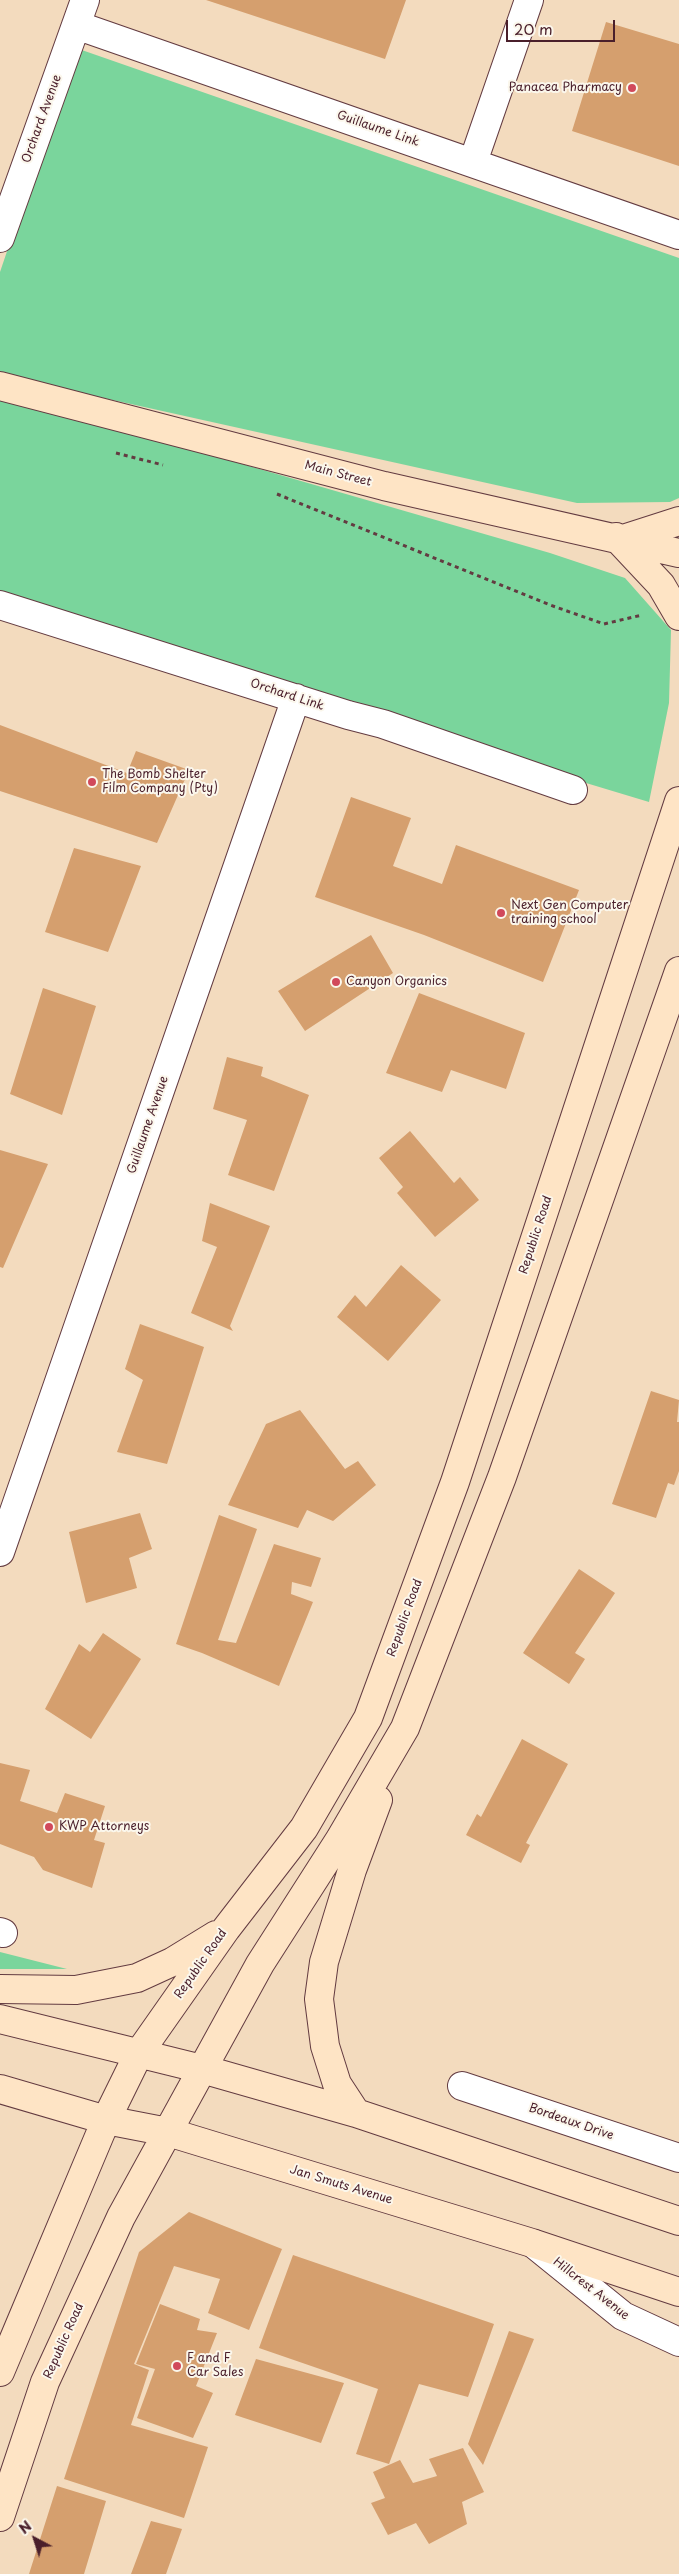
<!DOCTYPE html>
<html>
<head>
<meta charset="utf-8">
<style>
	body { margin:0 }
	#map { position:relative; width:679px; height:2574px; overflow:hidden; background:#f3dbbe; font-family:"Playpen Sans",sans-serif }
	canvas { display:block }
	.north { position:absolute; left:10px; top:2514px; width:50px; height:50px; -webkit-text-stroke:4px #fbf7ec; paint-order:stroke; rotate:320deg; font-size:14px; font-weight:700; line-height:20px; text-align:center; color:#4a1f2b }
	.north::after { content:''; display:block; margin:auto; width:18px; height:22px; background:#4a1f2b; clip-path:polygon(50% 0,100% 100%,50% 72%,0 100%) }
	.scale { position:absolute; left:506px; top:20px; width:109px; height:22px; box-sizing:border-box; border:2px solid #4a1f2b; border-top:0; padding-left:6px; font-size:15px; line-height:18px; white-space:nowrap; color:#4a1f2b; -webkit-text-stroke:4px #fbf7ec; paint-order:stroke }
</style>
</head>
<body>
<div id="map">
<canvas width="679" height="2574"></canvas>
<div class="north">N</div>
<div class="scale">20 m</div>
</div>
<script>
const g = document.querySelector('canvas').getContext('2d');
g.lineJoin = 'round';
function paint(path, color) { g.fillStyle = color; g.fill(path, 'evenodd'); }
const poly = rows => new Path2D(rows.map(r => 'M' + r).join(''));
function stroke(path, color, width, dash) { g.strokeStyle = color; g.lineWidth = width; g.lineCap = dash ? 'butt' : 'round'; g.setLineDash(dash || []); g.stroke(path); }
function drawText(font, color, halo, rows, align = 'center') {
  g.font = font + ' "Playpen Sans",sans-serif'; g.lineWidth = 4; g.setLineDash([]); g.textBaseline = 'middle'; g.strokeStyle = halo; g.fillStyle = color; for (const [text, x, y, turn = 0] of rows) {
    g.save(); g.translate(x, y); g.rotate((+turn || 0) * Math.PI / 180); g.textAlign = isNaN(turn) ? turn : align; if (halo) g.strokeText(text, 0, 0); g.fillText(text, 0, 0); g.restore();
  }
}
paint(poly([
	[76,48,679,258,679,498,670,502,577,503,0,375,0,272],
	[0,394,550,553,625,578,671,630,669,703,649,802,0,606],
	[0,1952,67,1969,0,1969]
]), '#7ad59c');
paint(poly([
	[206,0,406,0,385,59],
	[606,22,679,44,679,166,572,131],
	[0,725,127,773,136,751,189,770,157,843,0,791],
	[351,797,411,818,393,866,442,884,456,845,579,890,543,982,424,935,315,897],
	[74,848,141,866,108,952,45,932],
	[371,935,393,973,305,1031,278,991],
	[43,988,96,1006,62,1115,10,1094],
	[419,993,525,1033,506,1089,451,1070,442,1092,386,1073],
	[227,1057,263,1067,261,1076,309,1095,274,1191,228,1175,247,1120,213,1109],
	[410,1131,454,1183,460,1177,479,1200,435,1237,397,1193,403,1187,379,1158],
	[0,1150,48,1164,3,1268,0,1267],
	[210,1203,270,1226,230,1326,233,1331,191,1313,217,1247,202,1241],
	[401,1265,441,1300,388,1361,337,1317,355,1295,366,1307],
	[140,1324,204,1347,167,1464,117,1452,143,1380,125,1369],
	[651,1391,679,1400,677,1422,679,1422,679,1471,674,1485,668,1483,656,1518,612,1504],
	[300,1410,345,1469,358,1461,376,1485,333,1521,307,1510,298,1528,228,1505,266,1424],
	[140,1513,152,1549,129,1558,137,1588,86,1603,69,1532],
	[219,1515,257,1529,218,1640,236,1643,274,1544,321,1558,311,1587,292,1582,291,1594,313,1602,279,1686,202,1653,176,1644],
	[579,1569,615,1593,575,1653,585,1659,569,1684,523,1653],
	[103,1633,141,1659,91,1739,45,1709,79,1644,90,1652],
	[522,1739,568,1764,526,1843,530,1845,521,1863,466,1835,477,1814,481,1817],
	[0,1763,30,1770,20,1801,57,1813,65,1793,105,1806,94,1840,105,1843,92,1888,43,1870,34,1857,0,1844],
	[189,2212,282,2249,249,2330,208,2313,220,2279,174,2266,134,2364,149,2370,131,2425,208,2447,184,2518,64,2479,139,2252],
	[293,2255,494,2324,468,2397,419,2384,389,2464,356,2454,378,2389,259,2348],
	[160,2304,200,2319,197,2330,217,2333,196,2386,213,2393,193,2438,137,2418,155,2369,136,2364],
	[509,2331,534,2339,483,2465,468,2444],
	[256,2359,344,2383,321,2443,235,2415],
	[463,2448,484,2492,462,2502,467,2524,429,2544,416,2523,388,2535,371,2503,385,2498,373,2472,400,2460,413,2483,437,2476,429,2459],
	[57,2486,106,2501,84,2574,29,2574],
	[151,2521,182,2529,166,2574,131,2574]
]), '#d59f6e');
const street = poly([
	[76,25,679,235],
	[473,162,529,0],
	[0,238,85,0],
	[0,605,348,715,383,724,573,790],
	[0,1552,296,698],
	[0,1932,3,1933],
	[462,2086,679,2158],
	[534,2244,623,2316,679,2342]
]);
const secondary = poly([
	[0,386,384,486,679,553],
	[616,537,661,585,679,616],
	[623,539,679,521],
	[0,1989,76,1990,137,1978,172,1962,216,1935],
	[0,2019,202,2069,356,2113,679,2221],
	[0,2089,106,2120,168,2132,532,2243,679,2292],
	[356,2113,337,2084,325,2046,319,1999,324,1962,352,1870,378,1800],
	[0,2372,106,2120,139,2053,226,1929,304,1828,368,1718,455,1482,679,801],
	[0,2517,45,2382,121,2217,260,1964,340,1839,405,1728,502,1477,679,971]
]);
stroke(street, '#633b41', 30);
stroke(secondary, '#633b41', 30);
stroke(poly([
	[116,453,163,465],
	[277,494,550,605,604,624,642,615]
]), '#633b41', 3, [4, 4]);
stroke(street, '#fff', 28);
stroke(secondary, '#fee4c5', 28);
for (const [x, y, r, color] of [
	[632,88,5,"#d1495b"],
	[92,782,5,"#d1495b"],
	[501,913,5,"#d1495b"],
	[336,982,5,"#d1495b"],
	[49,1827,5,"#d1495b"],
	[177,2366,5,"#d1495b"]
]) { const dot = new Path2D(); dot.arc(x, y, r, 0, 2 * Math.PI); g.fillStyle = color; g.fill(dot); stroke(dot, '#fbf7ec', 2); }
drawText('12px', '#4a1f2b', '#fbf7ec', [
	["Panacea Pharmacy",622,88,"right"],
	["The Bomb Shelter",102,775],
	["Film Company (Pty)",102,789],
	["Next Gen Computer",511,906],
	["training school",511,920],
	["Canyon Organics",346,982],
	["KWP Attorneys",59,1827],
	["F and F",187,2359],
	["Car Sales",187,2373]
], 'left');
drawText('12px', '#4a1f2b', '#fbf7ec', [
	["Orchard Avenue",42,119,-70],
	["Guillaume Link",378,129,19],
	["Main Street",338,474,15],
	["Orchard Link",287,695,18],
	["Guillaume Avenue",148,1125,-71],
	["Republic Road",536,1235,-72],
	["Republic Road",405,1618,-70],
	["Republic Road",201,1964,-55],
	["Bordeaux Drive",571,2122,19],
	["Jan Smuts Avenue",341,2185,17],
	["Hillcrest Avenue",591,2289,38],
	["Republic Road",64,2341,-66]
]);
</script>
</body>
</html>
